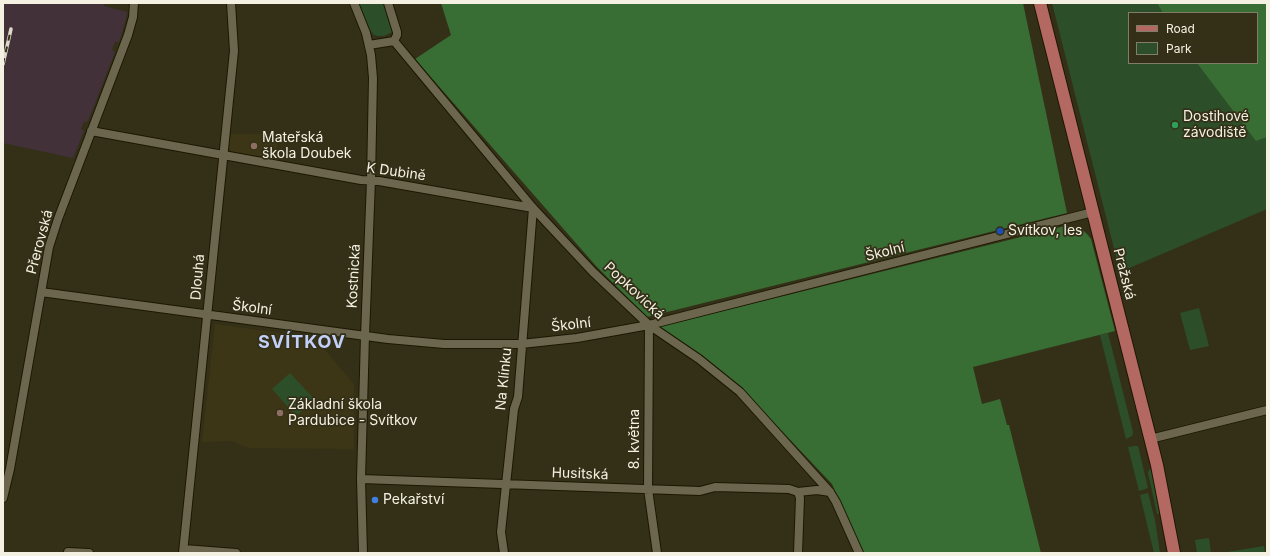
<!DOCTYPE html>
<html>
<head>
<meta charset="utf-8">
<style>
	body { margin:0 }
	#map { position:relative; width:1270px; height:556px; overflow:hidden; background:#343018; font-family:Inter,sans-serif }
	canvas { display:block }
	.frame { position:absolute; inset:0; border:4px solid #f4f1e3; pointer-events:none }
	.legend { position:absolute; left:1128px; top:12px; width:130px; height:52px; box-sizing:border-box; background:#343018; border:1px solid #817d69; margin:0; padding:5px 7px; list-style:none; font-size:12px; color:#f4f1e3 }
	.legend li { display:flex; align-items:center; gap:8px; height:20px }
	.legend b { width:20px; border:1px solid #817d69 }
</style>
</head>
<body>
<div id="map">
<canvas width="1270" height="556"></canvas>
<div class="frame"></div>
<ul class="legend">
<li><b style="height:5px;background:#b46862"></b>Road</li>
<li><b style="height:11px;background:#2c4f29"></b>Park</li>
</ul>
</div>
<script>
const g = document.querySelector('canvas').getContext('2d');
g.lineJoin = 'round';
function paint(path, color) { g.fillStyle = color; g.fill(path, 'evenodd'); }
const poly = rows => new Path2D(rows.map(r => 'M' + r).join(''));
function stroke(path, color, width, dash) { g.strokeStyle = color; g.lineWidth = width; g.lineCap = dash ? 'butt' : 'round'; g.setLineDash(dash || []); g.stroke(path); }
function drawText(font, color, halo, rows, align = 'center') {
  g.font = font + ' Inter,sans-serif'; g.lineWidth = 3.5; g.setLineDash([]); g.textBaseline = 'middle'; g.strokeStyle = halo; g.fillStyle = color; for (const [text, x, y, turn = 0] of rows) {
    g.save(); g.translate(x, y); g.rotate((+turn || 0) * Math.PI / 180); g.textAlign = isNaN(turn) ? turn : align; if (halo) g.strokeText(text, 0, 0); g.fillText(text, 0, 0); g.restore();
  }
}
paint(poly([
	[3,3,104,3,104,6,127,12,126,19,119,42,115,42,112,50,115,52,88,121,84,122,81,129,84,131,73,158,3,143]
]), '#43313a');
paint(poly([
	[231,134,279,134,275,160,233,153,229,148],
	[215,324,315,338,354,384,354,449,248,448,232,441,202,442]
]), '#3c3616');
paint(poly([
	[357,3,386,3,393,29,392,32,384,36,378,36,374,35,369,29],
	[1052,3,1267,3,1267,209,1120,272],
	[1129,13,1257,13,1257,63,1129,63],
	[1199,308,1209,346,1190,350,1180,313],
	[1108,333,1133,432,1132,436,1126,439,1100,335],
	[290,373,315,400,296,416,272,389],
	[1134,446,1138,446,1148,488,1139,491,1128,447],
	[1151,469,1157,495,1159,514,1157,514,1148,473,1149,470],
	[1148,493,1155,520,1160,553,1154,553,1140,495],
	[1209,538,1211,553,1197,553,1195,540],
	[1264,546,1265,553,1227,553,1227,552]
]), '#2c4f29');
paint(poly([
	[441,3,1023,3,1067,213,647,317,596,266,415,59,451,35],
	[1157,3,1267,3,1267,137,1256,141,1197,63,1257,63,1257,13,1163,13],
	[1065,226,1080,228,1087,234,1091,239,1115,331,973,367,982,404,1000,399,1007,425,1009,425,1041,553,862,553,832,484,742,389,659,327]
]), '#386d34');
const street = poly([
	[354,3,366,33,371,55,373,78,371,180,365,336,361,479,363,553],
	[388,3,397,32,397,35,394,41],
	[369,45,394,41,533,208,593,272,649,325,699,359,740,392,830,492,836,502,859,553],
	[91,131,361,180,379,181,533,208],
	[41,292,388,339,444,344,521,344,577,338,649,325,1093,212],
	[649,325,648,489,657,553],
	[1150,439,1267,410],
	[361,479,700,491,715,487,789,489,798,492,817,490,830,492],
	[798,492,800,498,798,553],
	[3,498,10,469,49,247,58,219,128,35,133,17,134,3],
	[184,549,236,553],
	[68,552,89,553],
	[183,553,234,51,231,3],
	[504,553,501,532,514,409,518,397,533,208]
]);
const primary = poly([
	[1040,3,1157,465,1174,553]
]);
stroke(street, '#1c1702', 10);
stroke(primary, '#1c1702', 14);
stroke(street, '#6b664d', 8);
stroke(primary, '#b46862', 12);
const rail = poly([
	[3,64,11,29]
]);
stroke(rail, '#dddacb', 3.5);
stroke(rail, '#343018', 2, [6]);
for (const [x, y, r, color] of [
	[1175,125,4,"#2e9e5b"],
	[254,146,4,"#8d6e63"],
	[1000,231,4,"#1a4fb4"],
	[280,413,4,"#8d6e63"],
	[375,500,4,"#3f7fe0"]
]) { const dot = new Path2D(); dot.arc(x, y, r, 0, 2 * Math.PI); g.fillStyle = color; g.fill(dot); stroke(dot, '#343018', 1.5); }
drawText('14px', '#f4f1e3', '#343018', [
	["Dostihové",1183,117],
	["závodiště",1183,133],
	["Mateřská",262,138],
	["škola Doubek",262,154],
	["Svítkov, les",1008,231],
	["Základní škola",288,405],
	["Pardubice - Svítkov",288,421],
	["Pekařství",383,500]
], 'left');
drawText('14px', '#f4f1e3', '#343018', [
	["K Dubině",396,172,8],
	["Přerovská",40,242,-75],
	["Školní",885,252,-14],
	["Pražská",1124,274,76],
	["Kostnická",354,276,-87],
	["Dlouhá",198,277,-85],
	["Popkovická",634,291,43],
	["Školní",252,308,7],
	["Školní",571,325,-7],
	["Na Klínku",504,379,-84],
	["8. května",635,439,-90],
	["Husitská",580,474,2]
]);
g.letterSpacing = '1px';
drawText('bold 18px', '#c2cff9', '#343018', [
	["SVÍTKOV",302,343]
]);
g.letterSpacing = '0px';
</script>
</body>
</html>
